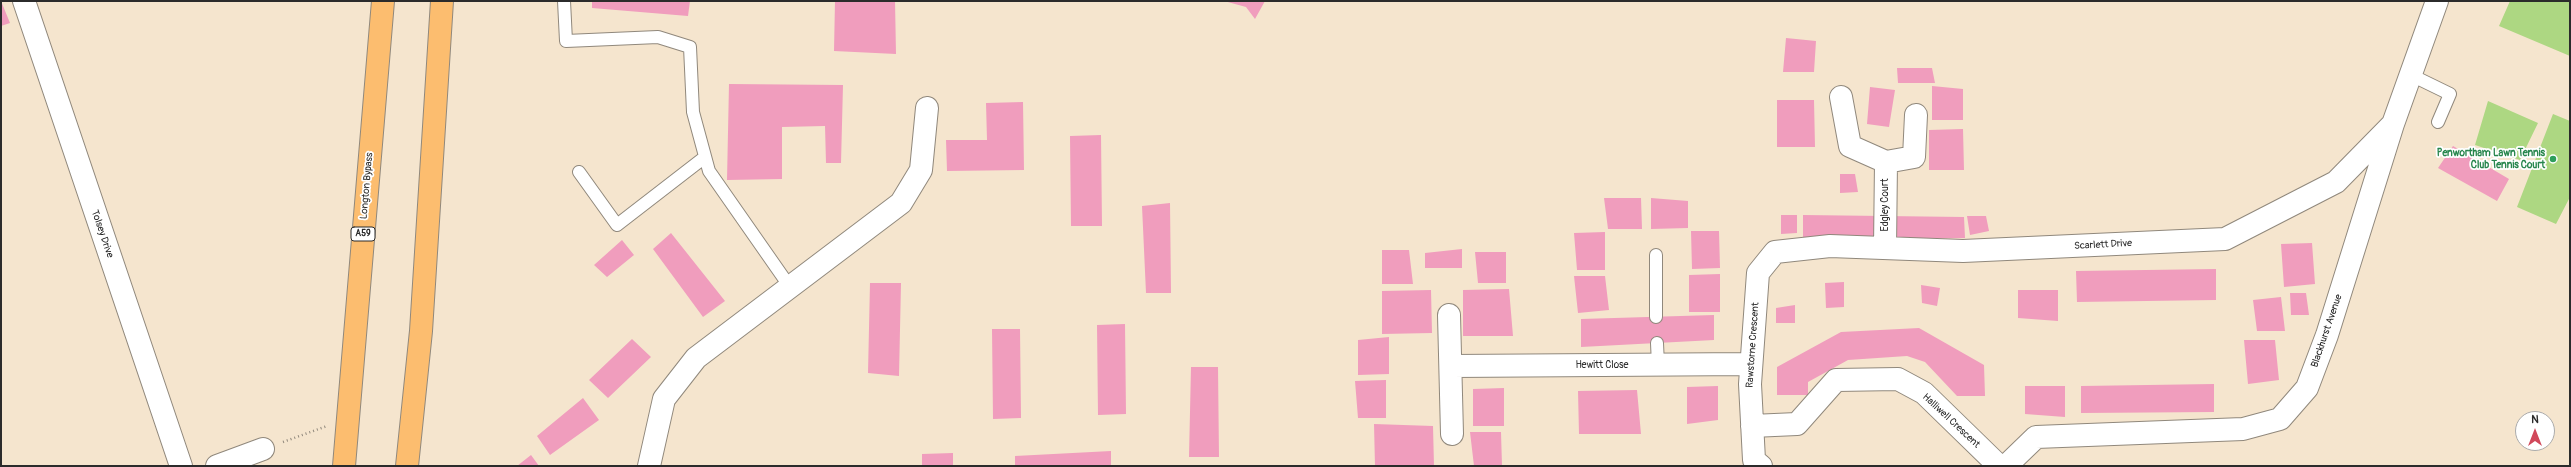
<!DOCTYPE html>
<html>
<head>
<meta charset="utf-8">
<style>
	body { margin:0 }
	#map { position:relative; width:2571px; height:467px; overflow:hidden; background:#f5e5ce; font-family:Pangolin,sans-serif }
	canvas { display:block }
	.frame { position:absolute; inset:0; border:2px solid #2b2b2b; pointer-events:none }
	.north { position:absolute; left:2515px; top:411px; width:40px; height:40px; box-sizing:border-box; background:#fff; border:1px solid #aaa; border-radius:50%; rotate:0deg; font-size:11px; font-weight:700; line-height:16px; text-align:center; color:#2b2b2b }
	.north::after { content:''; display:block; margin:auto; width:14px; height:18px; background:#d1495b; clip-path:polygon(50% 0,100% 100%,50% 72%,0 100%) }
</style>
</head>
<body>
<div id="map">
<canvas width="2571" height="467"></canvas>
<div class="frame"></div>
<div class="north">N</div>
</div>
<script>
const g = document.querySelector('canvas').getContext('2d');
g.lineJoin = 'round';
function paint(path, color) { g.fillStyle = color; g.fill(path, 'evenodd'); }
const poly = rows => new Path2D(rows.map(r => 'M' + r).join(''));
function stroke(path, color, width, dash) { g.strokeStyle = color; g.lineWidth = width; g.lineCap = dash ? 'butt' : 'round'; g.setLineDash(dash || []); g.stroke(path); }
function drawText(font, color, halo, rows, align = 'center') {
  g.font = font + ' Pangolin,sans-serif'; g.lineWidth = 3.5; g.setLineDash([]); g.textBaseline = 'middle'; g.strokeStyle = halo; g.fillStyle = color; for (const [text, x, y, turn = 0] of rows) {
    g.save(); g.translate(x, y); g.rotate((+turn || 0) * Math.PI / 180); g.textAlign = isNaN(turn) ? turn : align; if (halo) g.strokeText(text, 0, 0); g.fillText(text, 0, 0); g.restore();
  }
}
paint(poly([
	[2510,1,2570,1,2570,56,2499,26],
	[2488,101,2538,123,2520,160,2475,145],
	[2553,114,2570,121,2570,197,2556,224,2517,207]
]), '#add782');
paint(poly([
	[1,1,10,23,1,26],
	[592,1,690,1,688,16,592,8],
	[835,1,895,1,896,54,834,51],
	[1224,1,1265,1,1255,19,1246,7],
	[1786,38,1816,41,1814,72,1783,72],
	[1897,68,1932,68,1935,83,1898,83],
	[729,84,843,85,841,163,826,163,825,126,782,127,782,179,727,180],
	[1932,86,1963,89,1963,120,1932,120],
	[1870,87,1895,90,1889,127,1867,124],
	[1777,100,1814,100,1815,147,1777,147],
	[1023,102,1024,170,947,171,946,140,987,140,986,103],
	[1963,129,1964,170,1929,170,1929,130],
	[1101,135,1102,226,1071,226,1070,136],
	[2453,146,2509,179,2497,201,2438,168],
	[1840,174,1855,174,1858,192,1840,193],
	[1604,198,1641,198,1642,229,1608,229],
	[1651,198,1688,201,1688,228,1651,229],
	[1170,203,1171,293,1146,293,1142,206],
	[1781,215,1797,215,1797,233,1781,234],
	[1803,215,1964,217,1965,238,1803,240],
	[1967,216,1986,216,1989,231,1970,235],
	[1691,231,1719,231,1720,268,1692,269],
	[1605,232,1605,270,1577,270,1574,233],
	[671,233,725,301,703,317,653,249],
	[622,240,634,255,607,277,594,265],
	[2312,243,2315,284,2284,287,2281,244],
	[1462,249,1462,268,1425,268,1425,253],
	[1382,250,1409,250,1413,284,1382,284],
	[1475,252,1506,252,1506,283,1478,283],
	[2216,269,2216,300,2077,302,2076,271],
	[1720,274,1720,312,1689,312,1689,275],
	[1574,276,1605,276,1609,310,1578,313],
	[1844,282,1844,307,1826,308,1825,283],
	[870,283,901,283,899,376,868,373],
	[1921,285,1940,288,1937,306,1922,303],
	[1509,289,1513,336,1463,336,1463,290],
	[1431,290,1432,333,1382,334,1382,291],
	[2018,290,2058,290,2058,321,2018,318],
	[2290,293,2306,293,2309,315,2291,315],
	[2281,297,2285,331,2257,331,2253,300],
	[1795,305,1795,323,1776,323,1776,308],
	[1714,315,1714,340,1581,347,1581,319],
	[1125,324,1126,414,1098,415,1097,325],
	[1919,328,1984,365,1985,396,1957,396,1925,362,1907,356,1848,360,1808,382,1808,395,1777,395,1777,367,1841,332],
	[992,329,1020,329,1021,418,993,419],
	[1389,337,1389,374,1358,375,1358,340],
	[632,339,651,357,608,398,589,380],
	[2244,340,2275,340,2279,380,2248,384],
	[1191,367,1218,367,1219,457,1189,457],
	[1386,380,1386,418,1358,418,1355,381],
	[2214,384,2214,412,2081,413,2081,386],
	[1718,386,1718,420,1687,424,1687,387],
	[2025,386,2065,386,2065,417,2025,414],
	[1504,388,1504,426,1473,426,1473,389],
	[1637,390,1641,434,1579,434,1578,391],
	[583,398,599,420,550,455,537,436],
	[1374,424,1433,426,1434,466,1375,466],
	[1470,432,1501,432,1502,466,1474,466],
	[1111,451,1111,466,1015,466,1015,456],
	[953,453,953,466,922,466,922,454],
	[531,455,539,466,517,466]
]), '#f09dbd');
const service = poly([
	[564,1,566,41,658,37,690,47,693,112,709,171,790,287],
	[2411,75,2450,94,2438,122],
	[579,172,617,225,705,157],
	[1656,255,1656,317],
	[1657,343,1658,365]
]);
const minor = poly([
	[24,1,181,466],
	[1841,97,1850,146,1886,162],
	[1885,248,1886,162,1914,157,1916,115],
	[1449,315,1452,434],
	[1452,366,1751,364],
	[1752,426,1797,424,1836,380,1898,379,1924,393,1999,466],
	[217,466,263,449],
	[649,466,664,399,696,358,901,203,921,170,927,108],
	[1761,466,1754,460,1750,384,1758,273,1775,252,1830,246,1963,251,2225,239,2336,182,2393,124],
	[2006,466,2036,437,2243,429,2280,419,2307,388,2327,335,2393,124,2437,1]
]);
const trunk = poly([
	[344,466,383,1],
	[407,466,421,331,442,1]
]);
stroke(service, '#90887c', 14);
stroke(minor, '#90887c', 24);
stroke(trunk, '#90887c', 24);
stroke(poly([
	[283,442,327,426]
]), '#90887c', 2.5, [1, 3]);
stroke(service, '#fff', 12);
stroke(minor, '#fff', 22);
stroke(trunk, '#fcbd6f', 22);
for (const [x, y, r, color] of [
	[2553,159,4,"#2e9e5b"]
]) { const dot = new Path2D(); dot.arc(x, y, r, 0, 2 * Math.PI); g.fillStyle = color; g.fill(dot); stroke(dot, '#fff', 1.5); }
for (const [x, y, w] of [
	[363,234,24]
]) { const box = new Path2D(); box.roundRect(x - w / 2, y - 7, w, 14, 3); g.fillStyle = '#fff'; g.fill(box); stroke(box, '#2b2b2b', 1); }
drawText('bold 9px', '#2b2b2b', null, [
	["A59",363,234]
]);
drawText('bold 10px', '#27864d', '#fff', [
	["Penwortham Lawn Tennis",2545,153],
	["Club Tennis Court",2545,165]
], 'right');
drawText('10px', '#2b2b2b', '#fff', [
	["Longton Bypass",367,186,-85],
	["Edgley Court",1885,205,-90],
	["Tolsey Drive",102,234,71],
	["Scarlett Drive",2103,245,-3],
	["Blackhurst Avenue",2327,331,-71],
	["Rawstorne Crescent",1753,345,-86],
	["Hewitt Close",1602,365],
	["Halliwell Crescent",1951,421,43]
]);
</script>
</body>
</html>
